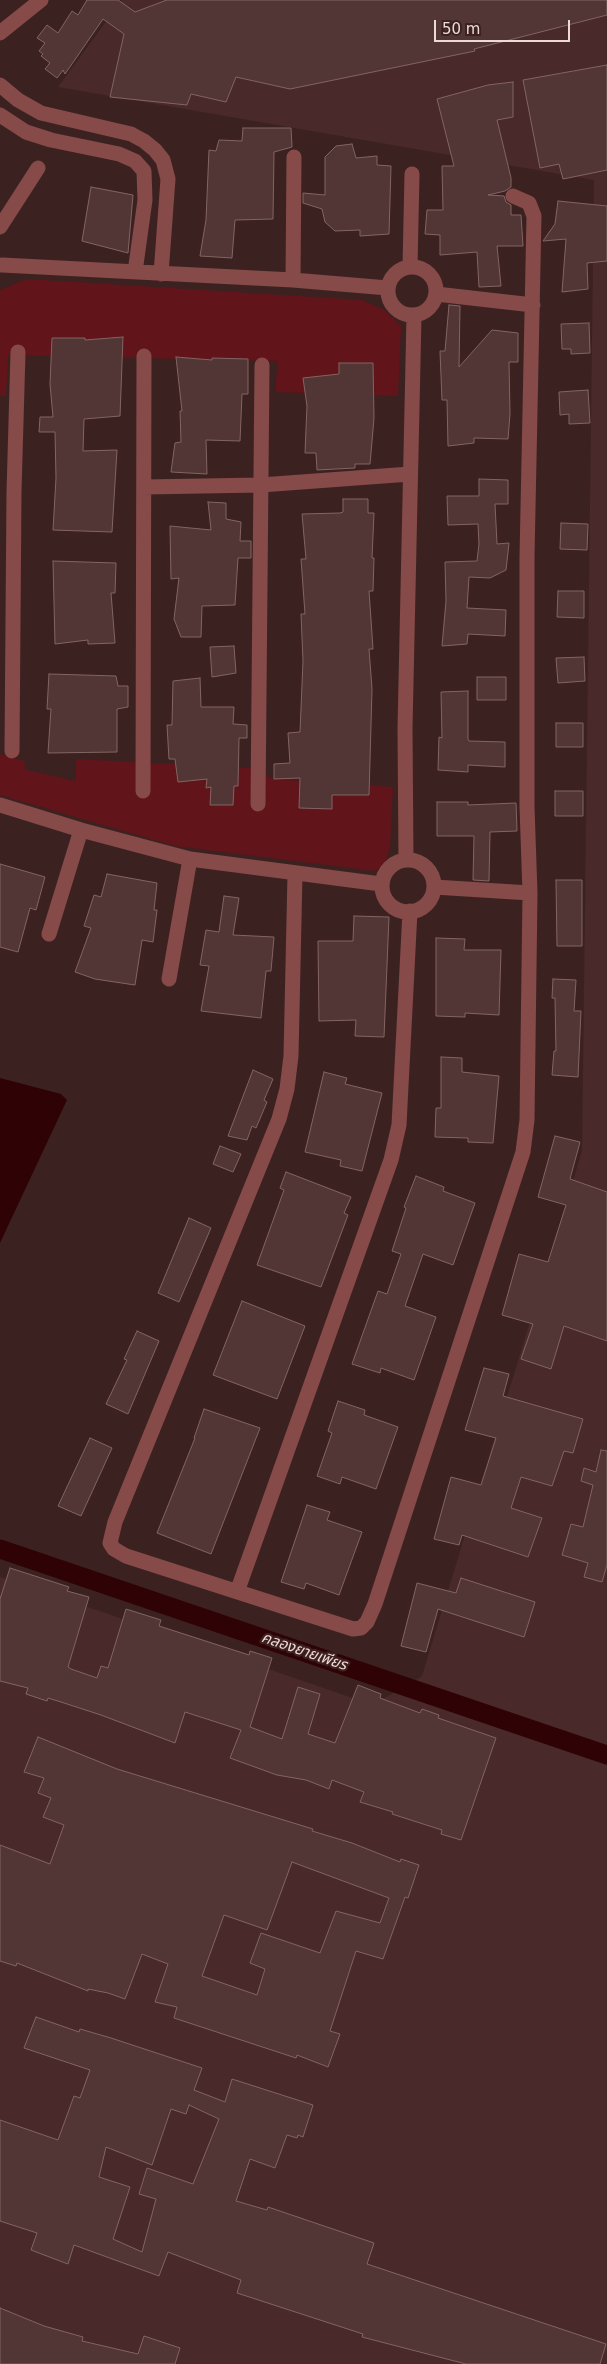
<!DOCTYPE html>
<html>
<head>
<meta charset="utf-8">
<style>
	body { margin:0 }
	#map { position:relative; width:607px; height:2364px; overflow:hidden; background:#3b2221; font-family:"DejaVu Sans",sans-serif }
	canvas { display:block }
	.scale { position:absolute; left:434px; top:20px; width:136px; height:22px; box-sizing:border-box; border:2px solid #ecdad9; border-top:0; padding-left:6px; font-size:15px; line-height:18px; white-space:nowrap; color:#ecdad9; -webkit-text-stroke:4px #3b2221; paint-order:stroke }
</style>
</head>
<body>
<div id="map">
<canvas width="607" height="2364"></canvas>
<div class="scale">50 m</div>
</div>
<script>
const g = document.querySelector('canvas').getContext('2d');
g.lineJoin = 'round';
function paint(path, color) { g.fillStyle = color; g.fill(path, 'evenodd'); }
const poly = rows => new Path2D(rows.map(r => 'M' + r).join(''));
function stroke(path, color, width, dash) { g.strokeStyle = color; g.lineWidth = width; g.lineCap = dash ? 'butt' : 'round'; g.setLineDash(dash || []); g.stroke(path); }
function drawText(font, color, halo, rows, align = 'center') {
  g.font = font + ' "DejaVu Sans","Noto Sans Thai",sans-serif'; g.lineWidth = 4.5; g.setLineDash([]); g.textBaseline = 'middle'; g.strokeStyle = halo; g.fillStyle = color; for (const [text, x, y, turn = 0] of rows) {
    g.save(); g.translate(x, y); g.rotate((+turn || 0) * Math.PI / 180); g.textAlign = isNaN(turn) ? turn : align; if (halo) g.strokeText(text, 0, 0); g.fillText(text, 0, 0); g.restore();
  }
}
paint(poly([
	[122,0,607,0,607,2364,0,2364,0,1577,373,1705,422,1676,582,1151,594,180,58,87]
]), '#492929');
paint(poly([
	[27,279,362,300,384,310,401,326,398,396,275,392,278,361,8,355,6,396,0,396,0,290],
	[0,754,24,761,26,770,76,781,76,759,250,768,274,779,393,787,390,846,385,864,375,871,175,846,0,795]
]), '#61141a');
paint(poly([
	[0,1078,61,1094,67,1100,0,1243]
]), '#2f0306');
stroke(poly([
	[0,1549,607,1755]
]), '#2f0306', 19);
const building = poly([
	[87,0,118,0,135,12,167,0,607,0,607,15,474,49,475,51,290,89,236,77,226,102,191,94,187,105,110,97,124,34,103,19,65,74,63,70,57,78,45,69,50,63,41,56,43,54,39,51,45,43,37,38,47,25,58,33,72,11,78,15,87,0],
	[607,65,607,170,563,179,559,164,540,168,523,80,607,65],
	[513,82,513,117,497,120,511,178,511,187,505,191,488,195,504,196,506,202,511,205,511,215,521,215,523,246,497,246,501,286,479,287,477,252,440,255,440,235,425,234,427,210,443,210,442,166,454,166,437,99,488,85,513,82],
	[243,128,291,128,292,147,274,152,273,219,235,220,232,258,200,256,206,220,209,150,216,151,219,140,242,141,243,128],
	[352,144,356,158,377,156,377,165,391,166,389,234,360,236,360,230,335,231,325,222,322,209,303,203,303,193,325,195,325,157,336,146,352,144],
	[91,187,133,195,128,253,82,241,91,187],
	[558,201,607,206,607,261,587,263,588,289,562,292,566,239,543,241,555,224,558,201],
	[449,305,460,306,459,367,492,330,518,333,518,362,509,362,510,414,508,439,474,438,474,443,448,446,447,400,442,400,440,351,445,351,449,305],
	[589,323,590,353,571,354,571,349,562,349,561,324,589,323],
	[123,337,120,416,84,419,83,451,117,450,112,532,53,530,56,478,55,432,39,432,40,417,53,417,50,384,52,338,85,338,85,340,123,337],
	[176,357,212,360,212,358,248,359,248,394,242,394,240,441,206,440,207,474,171,472,175,443,181,442,180,411,182,411,176,357],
	[339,363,373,363,374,418,370,464,355,464,355,468,317,470,316,453,305,453,307,406,303,378,339,374,339,363],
	[588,390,590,423,569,424,569,414,560,415,559,392,588,390],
	[479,479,508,480,508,504,495,504,497,544,509,543,506,570,490,578,469,577,467,608,506,610,505,636,468,634,467,644,442,646,446,601,445,562,477,561,479,544,478,524,448,525,447,496,479,496,479,479],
	[343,499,368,499,368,513,374,513,372,558,374,558,373,591,369,591,373,649,369,649,372,689,369,795,332,795,332,809,299,808,300,778,274,779,274,764,290,763,288,733,300,732,303,661,301,614,305,614,301,559,306,559,302,514,340,513,343,512,343,499],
	[208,502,226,503,226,519,241,522,240,541,251,541,251,558,238,558,235,605,202,606,201,637,181,637,174,619,179,578,171,579,170,526,211,530,208,502],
	[561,523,588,524,587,550,560,549,561,523],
	[53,561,116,563,115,593,111,593,115,643,88,644,88,640,55,644,53,561],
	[558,591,584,591,584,618,557,617,558,591],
	[234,646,236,673,212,677,210,647,234,646],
	[584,657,585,681,558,683,556,658,584,657],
	[49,674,116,676,118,686,128,686,128,707,117,709,117,752,48,753,51,709,47,709,49,674],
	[477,677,506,677,506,700,477,700,477,677],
	[200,678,201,707,234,707,233,724,247,725,247,738,239,738,238,786,234,786,233,805,210,805,211,787,206,788,207,779,178,782,175,759,169,759,167,725,172,725,173,681,200,678],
	[468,691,468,739,469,741,505,742,505,767,468,765,468,772,438,770,439,737,442,738,441,692,468,691],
	[556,723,583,723,583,747,556,747,556,723],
	[555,791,583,791,583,816,555,816,555,791],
	[437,802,468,802,468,805,516,803,517,831,490,832,489,881,473,880,474,836,437,836,437,802],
	[0,864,45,877,36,910,30,908,18,952,0,947,0,864],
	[107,874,157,883,154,910,157,910,153,942,142,940,135,985,95,979,75,972,91,928,84,926,94,895,101,897,107,874],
	[556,880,582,880,582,946,557,946,556,880],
	[224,896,239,898,233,935,274,937,271,971,266,971,261,1018,201,1011,209,966,200,965,206,930,219,932,224,896],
	[354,916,389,917,384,1037,355,1036,356,1020,319,1021,318,941,353,941,354,916],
	[436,938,465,939,464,950,501,950,499,1015,465,1013,465,1017,436,1016,436,938],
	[553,979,576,980,574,1011,581,1011,578,1077,552,1075,554,1051,556,1051,555,998,552,998,553,979],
	[441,1057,462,1058,462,1072,499,1076,493,1143,468,1142,468,1138,435,1137,436,1108,441,1108,441,1057],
	[253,1070,273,1079,264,1100,267,1102,256,1128,252,1126,247,1140,228,1136,253,1070],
	[324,1072,347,1078,345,1084,382,1093,362,1171,340,1166,341,1160,305,1152,324,1072],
	[555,1136,580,1142,570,1179,607,1192,607,1341,564,1326,551,1369,521,1359,533,1324,502,1315,519,1254,548,1262,566,1205,538,1197,555,1136],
	[220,1146,241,1154,233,1172,213,1164,220,1146],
	[286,1172,351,1197,344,1213,348,1215,321,1287,257,1265,284,1190,280,1188,286,1172],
	[416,1176,444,1187,443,1191,475,1203,453,1265,423,1254,405,1306,436,1317,414,1380,381,1368,380,1373,352,1364,378,1291,387,1294,401,1254,392,1251,406,1208,404,1207,416,1176],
	[189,1218,211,1228,179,1302,158,1293,189,1218],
	[242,1301,305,1326,277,1399,213,1375,242,1301],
	[137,1331,159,1341,128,1414,106,1404,127,1360,124,1359,137,1331],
	[484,1368,509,1374,503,1396,583,1419,573,1453,564,1451,552,1486,521,1477,511,1508,542,1518,528,1557,462,1535,459,1545,434,1539,451,1477,481,1485,496,1438,465,1430,484,1368],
	[338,1401,365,1410,364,1415,398,1427,376,1489,342,1477,340,1484,317,1476,332,1433,328,1431,338,1401],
	[204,1409,260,1428,211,1554,157,1533,195,1438,194,1438,204,1409],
	[90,1438,112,1448,81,1516,58,1506,90,1438],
	[601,1450,607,1451,607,1565,602,1582,584,1577,588,1563,562,1555,571,1524,583,1527,593,1485,581,1481,584,1468,596,1472,601,1450],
	[307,1505,330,1512,327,1520,362,1532,339,1595,306,1583,304,1589,281,1582,307,1505],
	[10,1568,69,1587,67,1591,89,1597,68,1667,71,1669,97,1678,101,1666,108,1668,126,1609,161,1620,159,1626,249,1655,250,1651,272,1658,250,1727,282,1739,298,1687,320,1694,308,1734,335,1743,358,1685,381,1694,380,1698,420,1713,422,1709,439,1715,438,1718,496,1738,461,1840,441,1834,442,1830,392,1814,393,1812,360,1802,364,1792,332,1780,329,1789,306,1780,277,1775,230,1758,241,1730,185,1712,175,1743,101,1715,61,1702,48,1698,47,1701,26,1694,28,1688,0,1681,0,1599,10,1568],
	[461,1578,535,1602,524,1637,438,1609,426,1652,401,1646,417,1583,456,1593,461,1578],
	[38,1737,117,1769,313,1829,312,1831,352,1843,400,1862,401,1859,419,1865,408,1898,405,1897,383,1959,356,1951,330,2031,340,2034,328,2067,297,2055,296,2058,174,2018,177,2007,155,2002,168,1964,142,1954,125,1999,108,1993,88,1989,88,1991,17,1963,16,1966,0,1961,0,1845,50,1864,64,1825,43,1817,51,1798,38,1793,44,1778,24,1772,38,1737],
	[292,1862,389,1898,380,1923,336,1911,320,1953,261,1933,250,1963,265,1969,257,1995,202,1976,224,1915,267,1930,292,1862],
	[36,2017,79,2032,80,2029,111,2038,202,2068,194,2090,225,2102,232,2079,313,2105,303,2137,298,2135,297,2138,287,2135,275,2168,250,2159,236,2201,267,2210,268,2207,374,2243,367,2264,606,2344,600,2364,466,2364,362,2337,363,2334,237,2293,241,2280,168,2252,159,2276,74,2245,68,2264,31,2250,37,2233,0,2221,0,2120,58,2140,74,2096,80,2098,90,2070,24,2048,36,2017],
	[189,2105,219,2119,193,2184,147,2168,139,2194,156,2199,142,2252,113,2239,130,2187,99,2177,106,2147,152,2165,171,2109,186,2114,189,2105],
	[0,2308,44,2326,83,2337,82,2341,138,2354,144,2336,180,2348,175,2364,0,2364,0,2308]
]);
paint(building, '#513635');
stroke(building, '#836463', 1);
stroke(poly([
	[0,33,41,0],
	[0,85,18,100,41,113,131,134,144,141,155,150,163,160,168,179,161,274],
	[0,115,26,132,51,140,119,154,135,161,144,171,145,200,135,272],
	[0,227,38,168],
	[2,265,293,280,388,288],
	'388 291a24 24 0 1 1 48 0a24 24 0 1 1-48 0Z',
	[410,267,412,174],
	[293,280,294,157],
	[436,294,533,305],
	[144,487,261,485,410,474],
	[12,751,14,492,18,352],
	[143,791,144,356],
	[258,804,262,365],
	[0,805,81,830,190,859,381,884],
	[406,860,405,728,414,316],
	'382 886a26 26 0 1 1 52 0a26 26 0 1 1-52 0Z',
	[295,874,291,1056,287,1089,279,1119,115,1522,110,1543,114,1549,126,1556,353,1629,361,1628,367,1622,375,1604,523,1152,527,1120,530,893,527,807,527,557,534,216,529,203,513,196],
	[434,887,530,893],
	[49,934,81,830],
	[169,979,190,859],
	[237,1592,391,1160,399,1125,410,911]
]), '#864a49', 15);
drawText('italic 15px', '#f3d8d7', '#3b2221', [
	["คลองยายเพียร",304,1652,19]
]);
</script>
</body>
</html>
